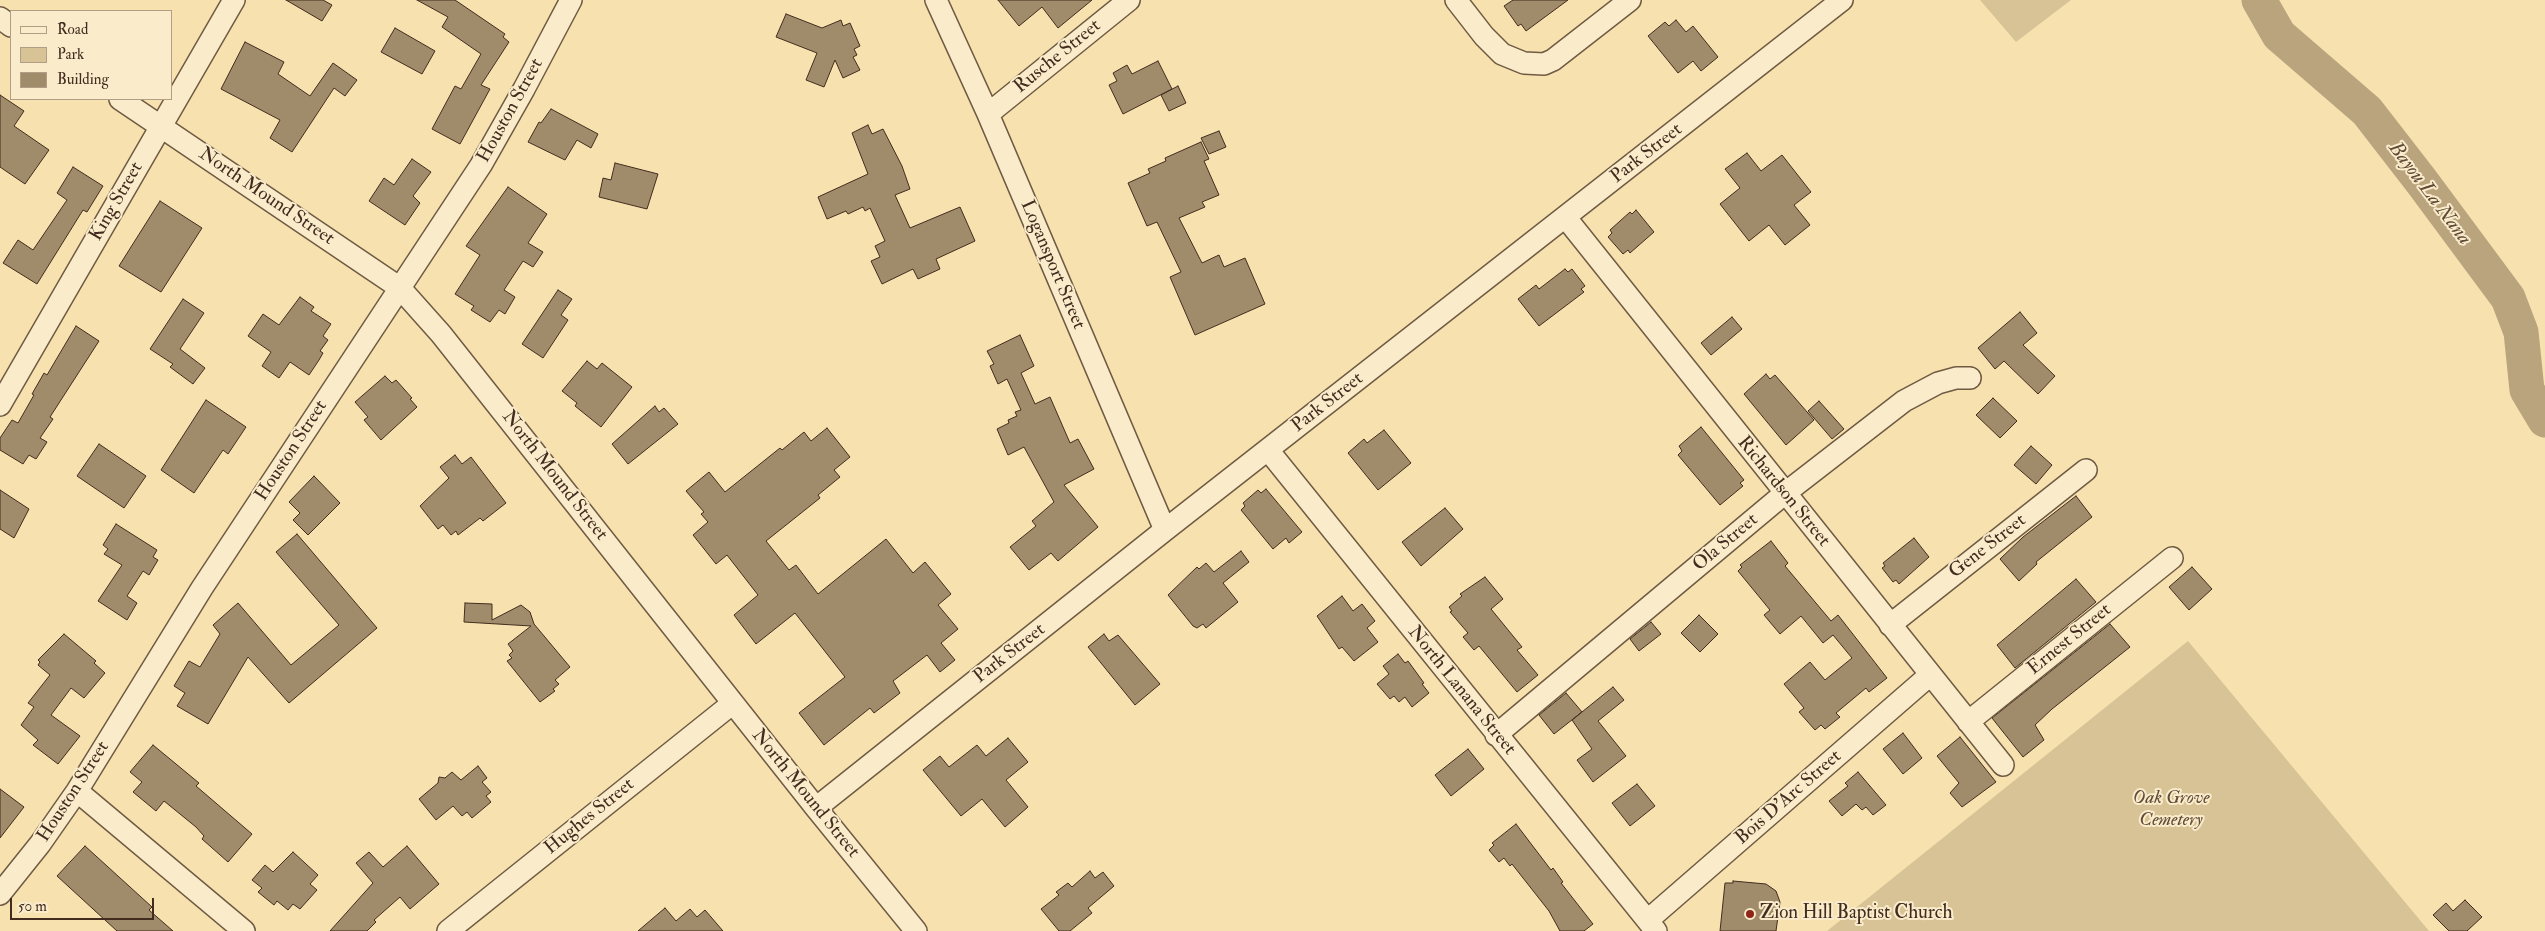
<!DOCTYPE html>
<html>
<head>
<meta charset="utf-8">
<style>
	body { margin:0 }
	#map { position:relative; width:2545px; height:931px; overflow:hidden; background:#f7e2af; font-family:"IM FELL Double Pica",serif }
	canvas { display:block }
	.legend { position:absolute; left:10px; top:10px; width:162px; height:90px; box-sizing:border-box; background:#faeccb; border:1px solid #b09f86; margin:0; padding:6px 9px; list-style:none; font-size:15px; color:#422c1f }
	.legend li { display:flex; align-items:center; gap:10px; height:25px }
	.legend b { width:25px; border:1px solid #b09f86 }
	.scale { position:absolute; left:10px; top:898px; width:144px; height:22px; box-sizing:border-box; border:2px solid #422c1f; border-top:0; padding-left:6px; font-size:15px; line-height:18px; white-space:nowrap; color:#422c1f; -webkit-text-stroke:4px #faeccb; paint-order:stroke }
</style>
</head>
<body>
<div id="map">
<canvas width="2545" height="931"></canvas>
<ul class="legend">
<li><b style="height:6px;background:#faeccb"></b>Road</li>
<li><b style="height:14px;background:#d8c397"></b>Park</li>
<li><b style="height:14px;background:#a08b6a"></b>Building</li>
</ul>
<div class="scale">50 m</div>
</div>
<script>
const g = document.querySelector('canvas').getContext('2d');
g.lineJoin = 'round';
function paint(path, color) { g.fillStyle = color; g.fill(path, 'evenodd'); }
const poly = rows => new Path2D(rows.map(r => 'M' + r).join(''));
function stroke(path, color, width, dash) { g.strokeStyle = color; g.lineWidth = width; g.lineCap = dash ? 'butt' : 'round'; g.setLineDash(dash || []); g.stroke(path); }
function drawText(font, color, halo, rows, align = 'center') {
  g.font = font + ' "IM FELL Double Pica",serif'; g.lineWidth = 4; g.setLineDash([]); g.textBaseline = 'middle'; g.strokeStyle = halo; g.fillStyle = color; for (const [text, x, y, turn = 0] of rows) {
    g.save(); g.translate(x, y); g.rotate((+turn || 0) * Math.PI / 180); g.textAlign = isNaN(turn) ? turn : align; if (halo) g.strokeText(text, 0, 0); g.fillText(text, 0, 0); g.restore();
  }
}
paint(poly([
	[1980,0,2071,0,2016,42],
	[2188,641,2429,931,1827,931]
]), '#d8c397');
stroke(poly([
	[2259,0,2279,35,2367,111,2422,182,2508,298,2521,332,2527,390,2545,420]
]), '#b9a47e', 35);
const building = poly([
	[286,0,323,0,332,5,322,21,286,0],
	[417,0,455,0,505,34,503,37,509,42,481,85,490,89,460,144,432,129,455,86,461,89,481,54,442,27,448,17,417,0],
	[998,0,1092,0,1058,28,1042,7,1019,26,998,0],
	[1513,0,1568,0,1526,31,1521,24,1518,26,1504,6,1513,0],
	[786,14,822,28,841,20,843,26,850,23,860,46,854,49,857,55,853,57,860,70,843,78,835,60,824,87,806,80,817,53,776,37,786,14],
	[1676,20,1686,32,1693,26,1718,57,1701,71,1693,61,1678,73,1648,36,1665,22,1669,26,1676,20],
	[395,28,435,51,422,74,381,52,395,28],
	[245,42,284,62,278,74,310,96,333,63,357,80,345,96,334,88,292,152,270,138,280,120,221,89,245,42],
	[1158,61,1172,89,1123,114,1109,85,1117,81,1113,73,1127,65,1132,74,1158,61],
	[1178,86,1186,103,1169,111,1161,95,1178,86],
	[0,95,24,111,14,126,49,150,25,184,0,167,0,95],
	[551,109,598,134,591,148,577,140,565,160,528,142,539,122,541,123,551,109],
	[868,125,872,134,883,129,902,166,910,189,895,195,910,228,960,207,975,241,936,259,940,269,918,279,913,269,882,284,871,261,880,257,875,246,885,241,870,208,865,211,863,207,848,214,846,211,827,219,818,197,868,174,852,133,868,125],
	[1219,131,1226,147,1209,154,1201,138,1219,131],
	[1201,142,1209,159,1204,161,1219,195,1202,202,1205,207,1179,218,1202,263,1219,255,1224,267,1245,258,1265,304,1195,335,1170,277,1181,272,1157,222,1147,226,1128,183,1150,173,1148,169,1166,161,1165,158,1201,142],
	[1747,153,1761,171,1782,155,1811,192,1794,205,1810,225,1785,245,1769,225,1749,241,1720,204,1740,188,1725,169,1747,153],
	[412,159,431,172,413,196,420,203,405,225,369,201,384,178,394,185,412,159],
	[615,163,658,174,647,209,599,197,603,178,611,180,615,163],
	[73,167,103,186,87,212,83,210,37,284,3,263,18,240,33,250,67,200,57,193,73,167],
	[508,187,547,214,528,243,543,252,533,267,523,261,504,290,515,297,505,314,499,310,490,322,471,310,474,306,455,294,480,255,466,246,508,187],
	[160,201,202,228,161,292,119,266,160,201],
	[1636,210,1654,232,1630,253,1628,250,1623,254,1608,237,1612,233,1610,230,1630,212,1632,214,1636,210],
	[1565,269,1568,272,1572,269,1585,286,1581,289,1584,292,1539,326,1518,299,1536,285,1539,289,1565,269],
	[558,290,572,299,561,315,568,320,543,358,522,344,558,290],
	[300,297,314,307,311,311,331,324,323,336,328,340,320,351,323,353,319,360,309,375,290,362,279,378,262,366,271,352,248,336,263,314,279,325,300,297],
	[183,299,204,313,180,349,205,368,193,384,170,367,173,364,150,349,183,299],
	[2020,312,2037,333,2023,345,2055,376,2038,394,2004,361,1995,369,1978,348,2020,312],
	[1732,317,1742,329,1711,355,1701,343,1732,317],
	[76,326,99,341,50,417,53,419,40,438,47,442,36,459,29,455,23,464,0,450,0,438,12,420,18,423,34,395,32,394,44,373,47,375,76,326],
	[1020,335,1034,366,1021,373,1035,404,1050,397,1070,443,1078,439,1094,469,1064,485,1098,527,1058,561,1051,553,1029,570,1010,547,1036,526,1032,521,1054,502,1024,447,1008,455,997,429,1009,423,1008,420,1017,416,1015,412,1021,410,1007,379,998,384,990,366,994,364,987,351,1020,335],
	[587,361,597,369,602,363,632,387,601,427,575,406,577,403,562,391,587,361],
	[1766,374,1770,379,1775,375,1814,420,1786,445,1744,394,1766,374],
	[385,376,392,383,396,380,412,398,410,399,417,407,381,440,364,420,368,417,355,402,385,376],
	[1993,398,2017,421,2000,438,1976,415,1993,398],
	[206,400,246,427,228,454,223,450,194,493,161,470,206,400],
	[1819,401,1844,429,1832,439,1808,411,1819,401],
	[655,406,659,412,664,408,678,424,628,464,612,444,655,406],
	[1701,427,1744,480,1740,483,1743,486,1720,505,1678,455,1682,451,1679,446,1701,427],
	[827,428,850,457,834,470,840,477,818,495,820,498,766,541,789,570,796,565,818,594,886,539,913,573,925,562,951,594,938,605,958,629,941,643,955,660,940,672,927,655,893,681,900,693,874,713,870,708,824,745,799,713,845,677,795,613,756,644,734,615,758,595,727,555,716,564,693,535,708,522,701,514,704,512,686,491,709,472,725,492,780,448,782,450,804,432,811,441,827,428],
	[1384,430,1411,463,1378,490,1348,453,1364,439,1367,443,1384,430],
	[99,444,146,476,124,508,77,476,99,444],
	[2031,446,2052,465,2036,484,2014,465,2031,446],
	[455,455,462,464,471,457,506,503,483,521,480,518,458,535,456,531,451,535,443,525,438,529,420,506,449,478,440,467,455,455],
	[314,476,340,503,308,535,293,520,300,513,289,502,314,476],
	[1266,489,1302,532,1289,543,1286,538,1273,549,1241,510,1245,506,1243,503,1258,490,1261,493,1266,489],
	[0,490,29,509,14,538,0,529,0,490],
	[2076,496,2092,517,2036,562,2037,564,2019,581,2000,559,2023,537,2076,496],
	[1445,508,1463,529,1421,566,1402,542,1445,508],
	[116,524,157,550,153,557,158,560,149,575,143,571,127,596,137,603,127,620,98,601,122,565,104,554,108,549,103,545,116,524],
	[297,534,377,628,289,703,248,657,208,724,177,706,185,693,174,686,189,661,200,667,220,634,213,625,238,603,291,665,339,625,276,552,297,534],
	[1914,538,1929,557,1899,584,1896,580,1893,582,1882,568,1885,566,1883,563,1914,538],
	[1771,541,1788,563,1785,566,1831,621,1838,615,1887,678,1869,692,1866,688,1836,713,1840,717,1825,729,1821,725,1815,730,1799,712,1804,708,1784,684,1810,662,1825,680,1852,658,1833,635,1823,643,1801,616,1780,634,1764,615,1770,610,1738,571,1742,567,1740,565,1771,541],
	[1241,551,1249,562,1223,583,1238,602,1206,628,1203,624,1197,628,1193,626,1168,595,1197,567,1199,569,1206,563,1214,572,1241,551],
	[2192,567,2212,589,2189,610,2169,587,2192,567],
	[1485,577,1503,599,1491,609,1522,647,1517,650,1538,675,1517,692,1479,646,1474,650,1463,637,1468,633,1450,612,1452,611,1449,607,1462,596,1460,594,1485,577],
	[2076,579,2096,602,2015,668,1997,645,2076,579],
	[1342,596,1353,611,1362,604,1375,621,1367,628,1378,642,1354,661,1342,647,1339,649,1317,616,1342,596],
	[465,603,492,604,492,620,521,605,530,612,534,624,570,667,555,680,559,684,553,689,555,691,540,702,507,661,512,658,509,655,513,651,508,644,531,626,464,622,465,603],
	[1699,615,1718,634,1700,652,1681,633,1699,615],
	[1651,622,1661,634,1639,651,1630,639,1651,622],
	[2110,624,2130,647,2052,709,2035,725,2044,740,2023,757,1992,718,2110,624],
	[64,634,96,661,94,663,105,673,84,698,71,688,51,715,80,736,58,764,33,745,38,740,21,725,34,707,28,703,50,675,38,665,40,662,38,660,64,634],
	[1104,634,1109,641,1118,635,1160,684,1135,705,1088,647,1104,634],
	[1398,654,1405,663,1408,661,1424,683,1422,684,1429,693,1412,707,1405,697,1399,702,1394,696,1390,699,1377,684,1389,674,1383,666,1398,654],
	[1613,687,1624,700,1598,721,1626,756,1593,782,1577,760,1592,749,1572,720,1613,687],
	[1566,693,1582,712,1554,734,1539,715,1566,693],
	[1903,733,1922,758,1903,774,1883,749,1903,733],
	[1960,737,1996,782,1962,807,1950,793,1959,783,1937,756,1960,737],
	[1008,738,1028,762,1006,780,1028,807,1005,827,982,799,961,816,923,770,940,756,949,767,977,745,986,756,1008,738],
	[153,745,199,783,196,786,252,834,228,862,202,839,204,836,196,827,164,801,156,811,133,792,142,782,130,772,153,745],
	[1468,749,1484,769,1451,796,1435,775,1468,749],
	[478,766,487,778,482,782,491,792,486,796,491,802,472,818,467,812,462,816,453,806,436,820,419,799,438,783,439,777,445,778,452,772,461,780,478,766],
	[1858,772,1886,805,1873,815,1866,807,1862,810,1856,804,1842,816,1829,801,1848,786,1845,783,1858,772],
	[1637,784,1655,806,1630,826,1612,803,1637,784],
	[0,789,24,807,0,838,0,789],
	[1516,824,1551,870,1553,868,1563,882,1561,883,1593,924,1584,931,1560,931,1549,911,1512,864,1510,866,1504,858,1499,862,1489,850,1494,845,1492,843,1516,824],
	[85,846,152,907,149,910,173,931,117,931,57,876,85,846],
	[407,846,439,884,410,909,400,897,374,920,376,922,367,931,330,931,373,883,356,863,369,852,383,867,407,846],
	[293,852,318,875,310,884,317,890,300,909,293,904,288,910,277,901,274,905,258,892,262,888,252,880,265,865,273,872,293,852],
	[1090,871,1095,878,1103,872,1114,886,1088,908,1092,913,1070,931,1059,931,1041,909,1059,895,1056,892,1068,883,1072,887,1090,871],
	[1733,881,1766,884,1776,891,1780,902,1776,931,1720,931,1725,883,1733,883,1733,881],
	[2465,900,2482,917,2467,931,2449,931,2433,915,2446,903,2453,911,2465,900],
	[665,908,676,921,690,909,697,917,705,910,723,931,638,931,665,908]
]);
paint(building, '#a08b6a');
stroke(building, '#422c1f', 1);
const minor = poly([
	[936,0,988,114,1165,530],
	[1456,0,1484,36,1502,54,1524,63,1544,64,1553,60,1630,0],
	[0,18,11,26],
	[120,99,400,288,441,334,816,808,916,931],
	[988,114,1129,0],
	[1566,218,2003,765],
	[0,405,234,0],
	[1268,450,1656,931],
	[1890,625,2086,470],
	[1968,722,2172,558],
	[1496,735,1784,494,1904,401,1938,383,1956,378,1970,378],
	[77,791,244,931],
	[816,808,1165,530,1842,0],
	[0,894,40,844,77,791,202,588,481,165,524,89,571,0],
	[1648,920,1930,675],
	[448,931,733,703]
]);
stroke(minor, '#6f5a43', 24);
stroke(minor, '#faeccb', 21);
for (const [x, y, r, color] of [
	[1750,914,5,"#8f2418"]
]) { const dot = new Path2D(); dot.arc(x, y, r, 0, 2 * Math.PI); g.fillStyle = color; g.fill(dot); stroke(dot, '#faeccb', 2); }
drawText('19px', '#422c1f', '#faeccb', [
	["Rusche Street",1058,57,-39],
	["Houston Street",511,111,-61],
	["Park Street",1647,154,-38],
	["North Mound Street",266,197,34],
	["King Street",117,202,-60],
	["Logansport Street",1052,265,67],
	["Park Street",1328,403,-38],
	["Houston Street",292,451,-57],
	["North Mound Street",554,476,52],
	["Richardson Street",1783,492,51],
	["Ola Street",1726,543,-40],
	["Gene Street",1988,547,-38],
	["Ernest Street",2070,640,-39],
	["Park Street",1010,654,-38],
	["North Lanana Street",1461,691,51],
	["Houston Street",74,792,-57],
	["North Mound Street",805,794,51],
	["Bois D'Arc Street",1789,798,-41],
	["Hughes Street",590,817,-39]
]);
drawText('italic 19px', '#604a37', '#faeccb', [
	["Oak Grove",2171,799],
	["Cemetery",2171,821]
]);
drawText('19px', '#422c1f', '#faeccb', [
	["Zion Hill Baptist Church",1760,914]
], 'left');
drawText('italic 20px', '#604a37', '#faeccb', [
	["Bayou La Nana",2429,194,53]
]);
</script>
</body>
</html>
